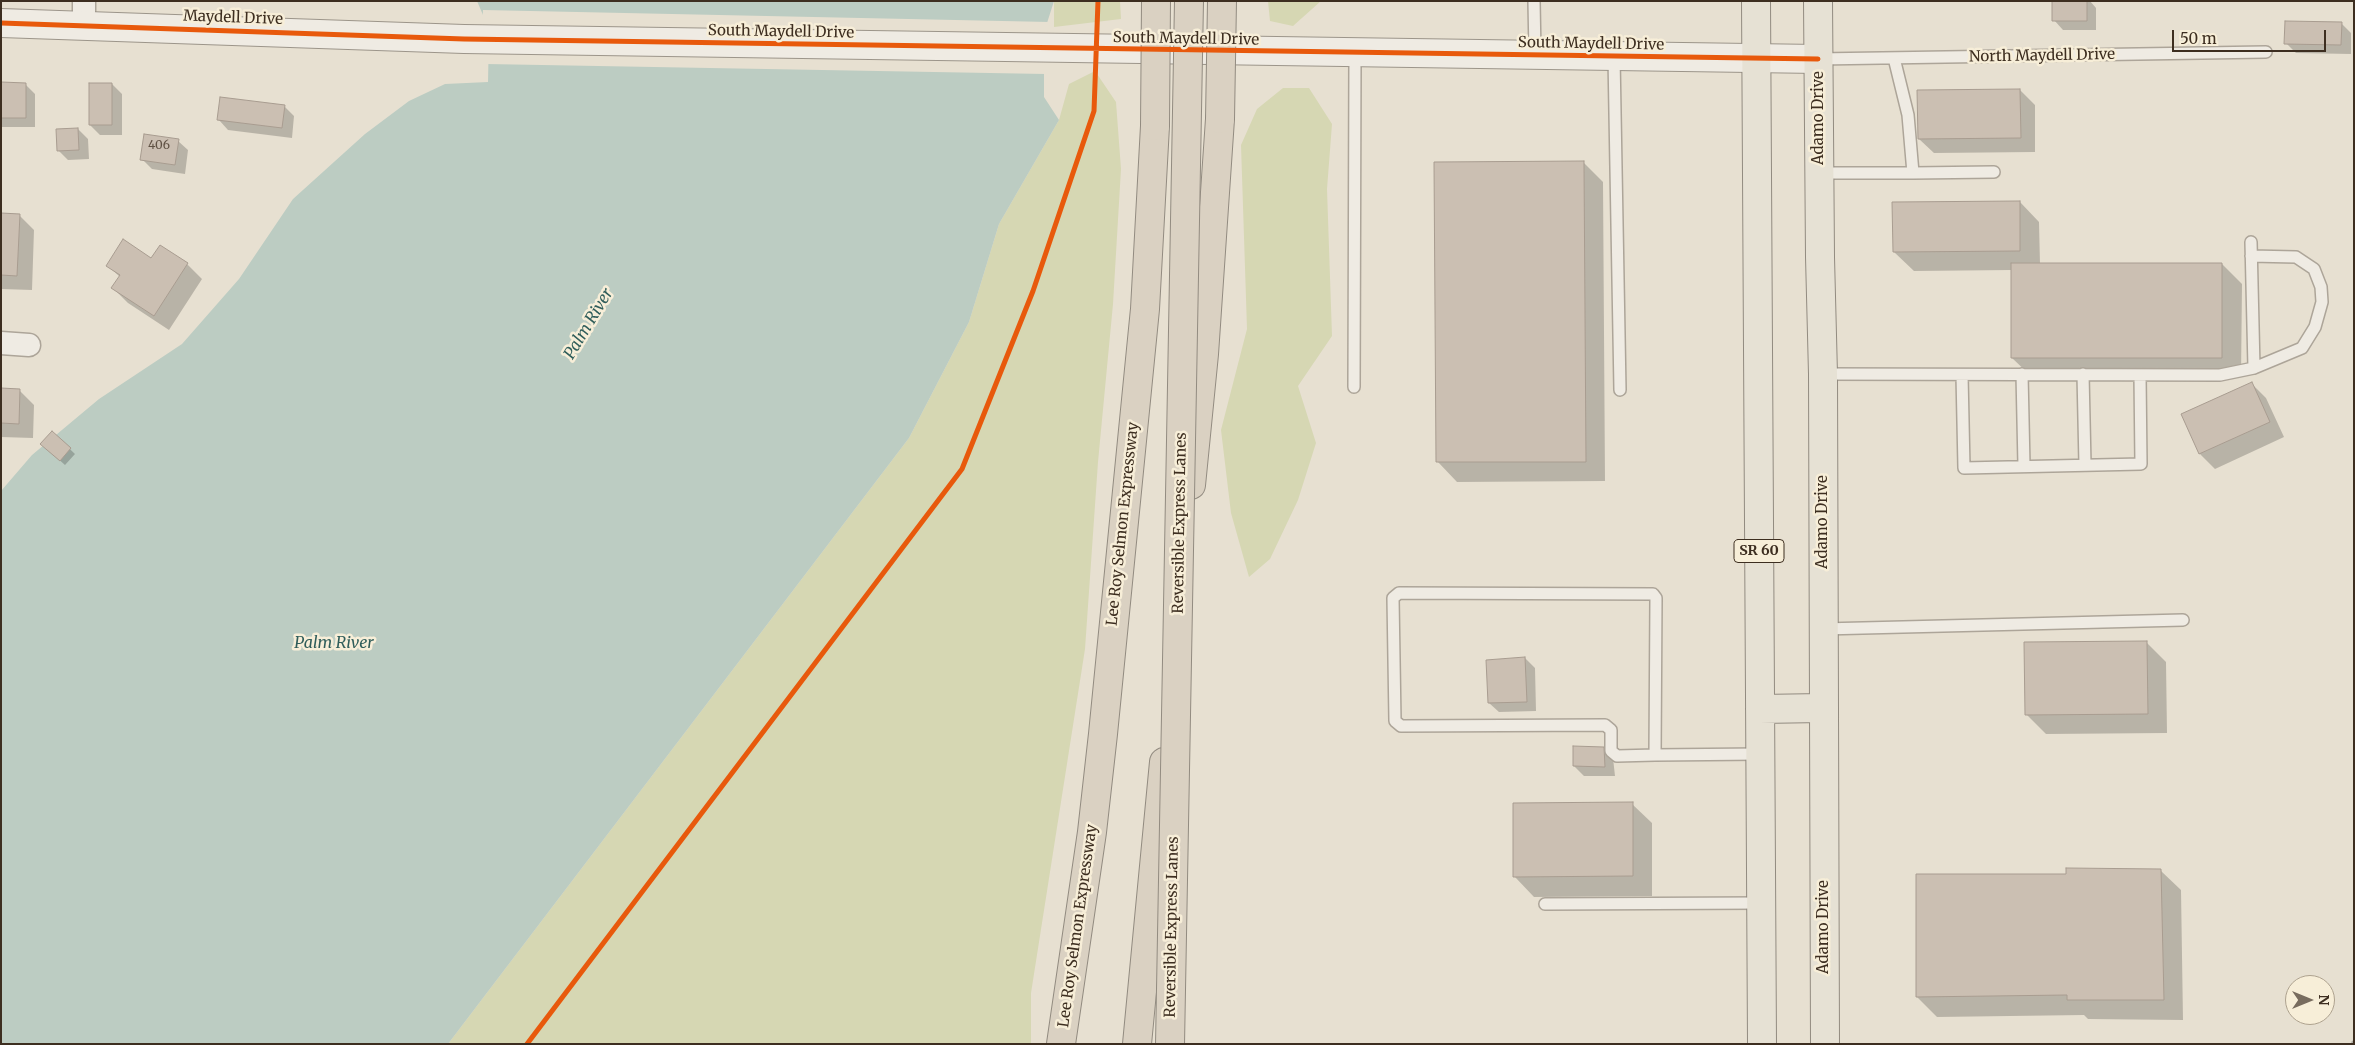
<!DOCTYPE html>
<html>
<head>
<meta charset="utf-8">
<style>
	body { margin:0 }
	#map { position:relative; width:2355px; height:1045px; overflow:hidden; background:#e7e0d1; font-family:Merriweather,serif }
	canvas { display:block }
	.frame { position:absolute; inset:0; border:2px solid #3d2e20; pointer-events:none }
	.north { position:absolute; left:2285px; top:975px; width:50px; height:50px; box-sizing:border-box; background:#f7eed8; border:1px solid #ada18e; border-radius:50%; rotate:90deg; font-size:14px; font-weight:700; line-height:20px; text-align:center; color:#3d2e20 }
	.north::after { content:''; display:block; margin:auto; width:18px; height:22px; background:#786c5e; clip-path:polygon(50% 0,100% 100%,50% 72%,0 100%) }
	.scale { position:absolute; left:2172px; top:30px; width:154px; height:22px; box-sizing:border-box; border:2px solid #3d2e20; border-top:0; padding-left:6px; font-size:15px; line-height:18px; white-space:nowrap; color:#3d2e20; -webkit-text-stroke:4px #f7eed8; paint-order:stroke }
</style>
</head>
<body>
<div id="map">
<canvas width="2355" height="1045"></canvas>
<div class="frame"></div>
<div class="north">N</div>
<div class="scale">50 m</div>
</div>
<script>
const g = document.querySelector('canvas').getContext('2d');
g.lineJoin = 'round';
function paint(path, color) { g.fillStyle = color; g.fill(path, 'evenodd'); }
const poly = rows => new Path2D(rows.map(r => 'M' + r).join(''));
function stroke(path, color, width, dash) { g.strokeStyle = color; g.lineWidth = width; g.lineCap = dash ? 'butt' : 'round'; g.setLineDash(dash || []); g.stroke(path); }
function drawText(font, color, halo, rows, align = 'center') {
  g.font = font + ' Merriweather,serif'; g.lineWidth = 5; g.setLineDash([]); g.textBaseline = 'middle'; g.strokeStyle = halo; g.fillStyle = color; for (const [text, x, y, turn = 0] of rows) {
    g.save(); g.translate(x, y); g.rotate((+turn || 0) * Math.PI / 180); g.textAlign = isNaN(turn) ? turn : align; if (halo) g.strokeText(text, 0, 0); g.fillText(text, 0, 0); g.restore();
  }
}
paint(poly([
	[1054,1,1120,1,1121,19,1054,27],
	[1268,1,1321,1,1293,26,1270,21],
	[1095,71,1116,102,1121,169,1113,304,1098,462,1085,649,1031,993,1031,1044,448,1044,909,438,969,322,999,224,1059,120,1069,84],
	[1283,88,1309,88,1332,124,1327,189,1332,336,1298,386,1316,443,1298,500,1270,559,1249,577,1231,513,1221,430,1247,329,1241,145,1257,109]
]), '#d6d7b3');
paint(poly([
	[477,1,1054,1,1041,42,1044,42,1044,97,1059,120,999,224,969,322,909,438,448,1044,1,1044,1,491,32,455,99,399,182,344,239,279,293,199,365,134,409,101,445,84,488,82,489,33,483,32,483,15]
]), '#bcccc2');
paint(poly([
	[483,10,1050,22,1045,40,1046,74,486,64,486,35,482,35]
]), '#e7e0d1');
paint(poly([
	[2054,1,2090,1,2096,8,2096,30,2063,30,2054,20],
	[2341,23,2351,33,2351,54,2296,53,2286,43],
	[1,84,25,84,35,94,35,127,1,127],
	[112,84,122,94,122,135,100,135,90,125],
	[2020,90,2035,105,2035,152,1934,153,1919,139],
	[284,106,294,116,292,138,228,130,219,120],
	[78,129,88,139,89,159,68,160,58,150],
	[178,141,188,150,185,174,152,169,142,159],
	[1583,162,1603,182,1605,481,1457,482,1438,462],
	[2020,202,2039,222,2040,264,2222,264,2242,284,2241,377,2032,377,2012,358,2012,270,1914,271,1894,252],
	[1,214,19,215,34,230,32,290,1,289],
	[151,259,187,264,202,279,169,330,128,303,113,288,120,277,107,265],
	[2251,383,2266,398,2284,437,2215,469,2200,454,2182,415],
	[1,389,19,390,34,405,33,438,1,437],
	[52,432,75,454,65,465,46,448],
	[2146,642,2166,662,2167,733,2046,734,2026,714],
	[1525,658,1535,668,1536,711,1499,712,1489,703],
	[1603,748,1613,758,1615,776,1584,776,1574,766],
	[1632,804,1652,823,1652,896,1534,897,1515,877],
	[2161,871,2181,890,2183,1020,2088,1019,2084,1015,1937,1017,1917,997,2067,876]
]), '#0003');
const building = poly([
	[2052,1,2087,1,2087,21,2052,21,2052,1],
	[2285,21,2342,22,2341,45,2284,44,2285,21],
	[1,82,26,83,26,118,1,118,1,82],
	[89,83,112,83,112,125,89,125,89,83],
	[2020,89,2021,138,1918,139,1917,90,2020,89],
	[220,97,285,105,282,128,217,120,220,97],
	[78,128,79,150,57,151,56,129,78,128],
	[144,134,179,139,175,165,140,160,144,134],
	[1584,161,1586,462,1436,462,1434,162,1584,161],
	[2020,201,2020,251,1893,252,1892,202,2020,201],
	[1,213,20,214,17,276,1,275,1,213],
	[123,239,151,258,160,245,188,263,154,316,111,288,120,275,106,266,123,239],
	[2011,263,2222,263,2222,358,2011,358,2011,263],
	[2252,382,2270,422,2199,454,2181,414,2252,382],
	[1,388,20,389,19,424,1,423,1,388],
	[52,431,71,448,60,461,40,444,52,431],
	[2147,641,2148,714,2025,715,2024,642,2147,641],
	[1525,657,1527,702,1488,703,1486,660,1525,657],
	[1573,746,1604,747,1605,767,1573,766,1573,746],
	[1633,802,1633,876,1513,877,1513,803,1633,802],
	[2066,868,2161,869,2164,1000,2067,1000,2067,995,1916,997,1916,874,2066,874,2066,868]
]);
paint(building, '#cbbfb2');
stroke(building, '#a89c90', 1);
const lane = poly([
	[1534,1,1535,54],
	[1614,57,1620,390],
	[1818,59,2266,52],
	[1819,173,1913,173,1908,115,1894,58],
	[1913,173,1994,172],
	[2251,256,2296,257,2314,269,2321,287,2322,302,2315,327,2302,348,2254,368],
	[1823,374,2220,375,2254,368,2251,242],
	[2022,374,2024,466],
	[2083,374,2085,465],
	[1962,375,1964,468,2141,464,2140,375],
	[1354,387,1355,53],
	[1823,629,2183,620],
	[1655,755,1656,598,1653,594,1399,593,1393,598,1395,721,1401,726,1605,725,1611,730,1611,751,1617,756,1655,755,1760,754],
	[1545,904,1761,903]
]);
const street = poly([
	[84,1,84,25],
	[1,343,29,345]
]);
const secondary = poly([
	[1,23,464,39,1818,59]
]);
const primary = poly([
	[1756,1,1762,1044],
	[1818,1,1820,257,1823,374,1825,1044],
	[1760,709,1822,708]
]);
const highway = poly([
	[1191,485,1204,354,1220,119],
	[1061,1044,1092,832,1103,734,1145,309,1155,126],
	[1137,1044,1164,762]
]);
stroke(lane, '#ada599', 14);
stroke(street, '#ada599', 25);
stroke(secondary, '#9c958a', 30);
stroke(primary, '#928b80', 30);
stroke(highway, '#928b80', 30);
stroke(lane, '#efebe3', 11);
stroke(street, '#efebe3', 22);
stroke(secondary, '#efebe3', 28);
stroke(primary, '#e6e1d4', 28);
stroke(highway, '#dad1c2', 28);
const rail = poly([
	[2354,1044,2354,1043]
]);
stroke(rail, '#afaaa2', 5.5);
stroke(rail, '#f7eed8', 4, [11]);
const highwayBridge = poly([
	[1220,119,1222,1],
	[1155,126,1156,1],
	[1170,1044,1189,1]
]);
stroke(highwayBridge, '#928b80', 30, []);
stroke(highwayBridge, '#dad1c2', 28);
stroke(poly([
	[1,23,464,39,1818,59],
	[527,1044,962,469,1033,291,1094,111,1098,1]
]), '#e8590c', 5);
drawText('12px', '#605244', null, [
	["406",159,146]
]);
for (const [x, y, w] of [
	[1759,551,50]
]) { const box = new Path2D(); box.roundRect(x - w / 2, y - 11.5, w, 23, 4); g.fillStyle = '#f7eed8'; g.fill(box); stroke(box, '#3d2e20', 1); }
drawText('bold 14px', '#3d2e20', null, [
	["SR 60",1759,551]
]);
drawText('15px', '#3d2e20', '#f7eed8', [
	["Maydell Drive",233,18,2],
	["South Maydell Drive",781,32,1],
	["South Maydell Drive",1186,39,1],
	["South Maydell Drive",1591,44,1],
	["North Maydell Drive",2042,56,-1],
	["Adamo Drive",1819,118,-90],
	["Adamo Drive",1823,522,-90],
	["Reversible Express Lanes",1180,523,-89],
	["Lee Roy Selmon Expressway",1123,524,-84],
	["Lee Roy Selmon Expressway",1078,926,-82],
	["Reversible Express Lanes",1172,927,-89],
	["Adamo Drive",1824,927,-90]
]);
drawText('italic 16px', '#2f5d5a', '#f7eed8', [
	["Palm River",589,324,-59],
	["Palm River",334,643]
]);
</script>
</body>
</html>
